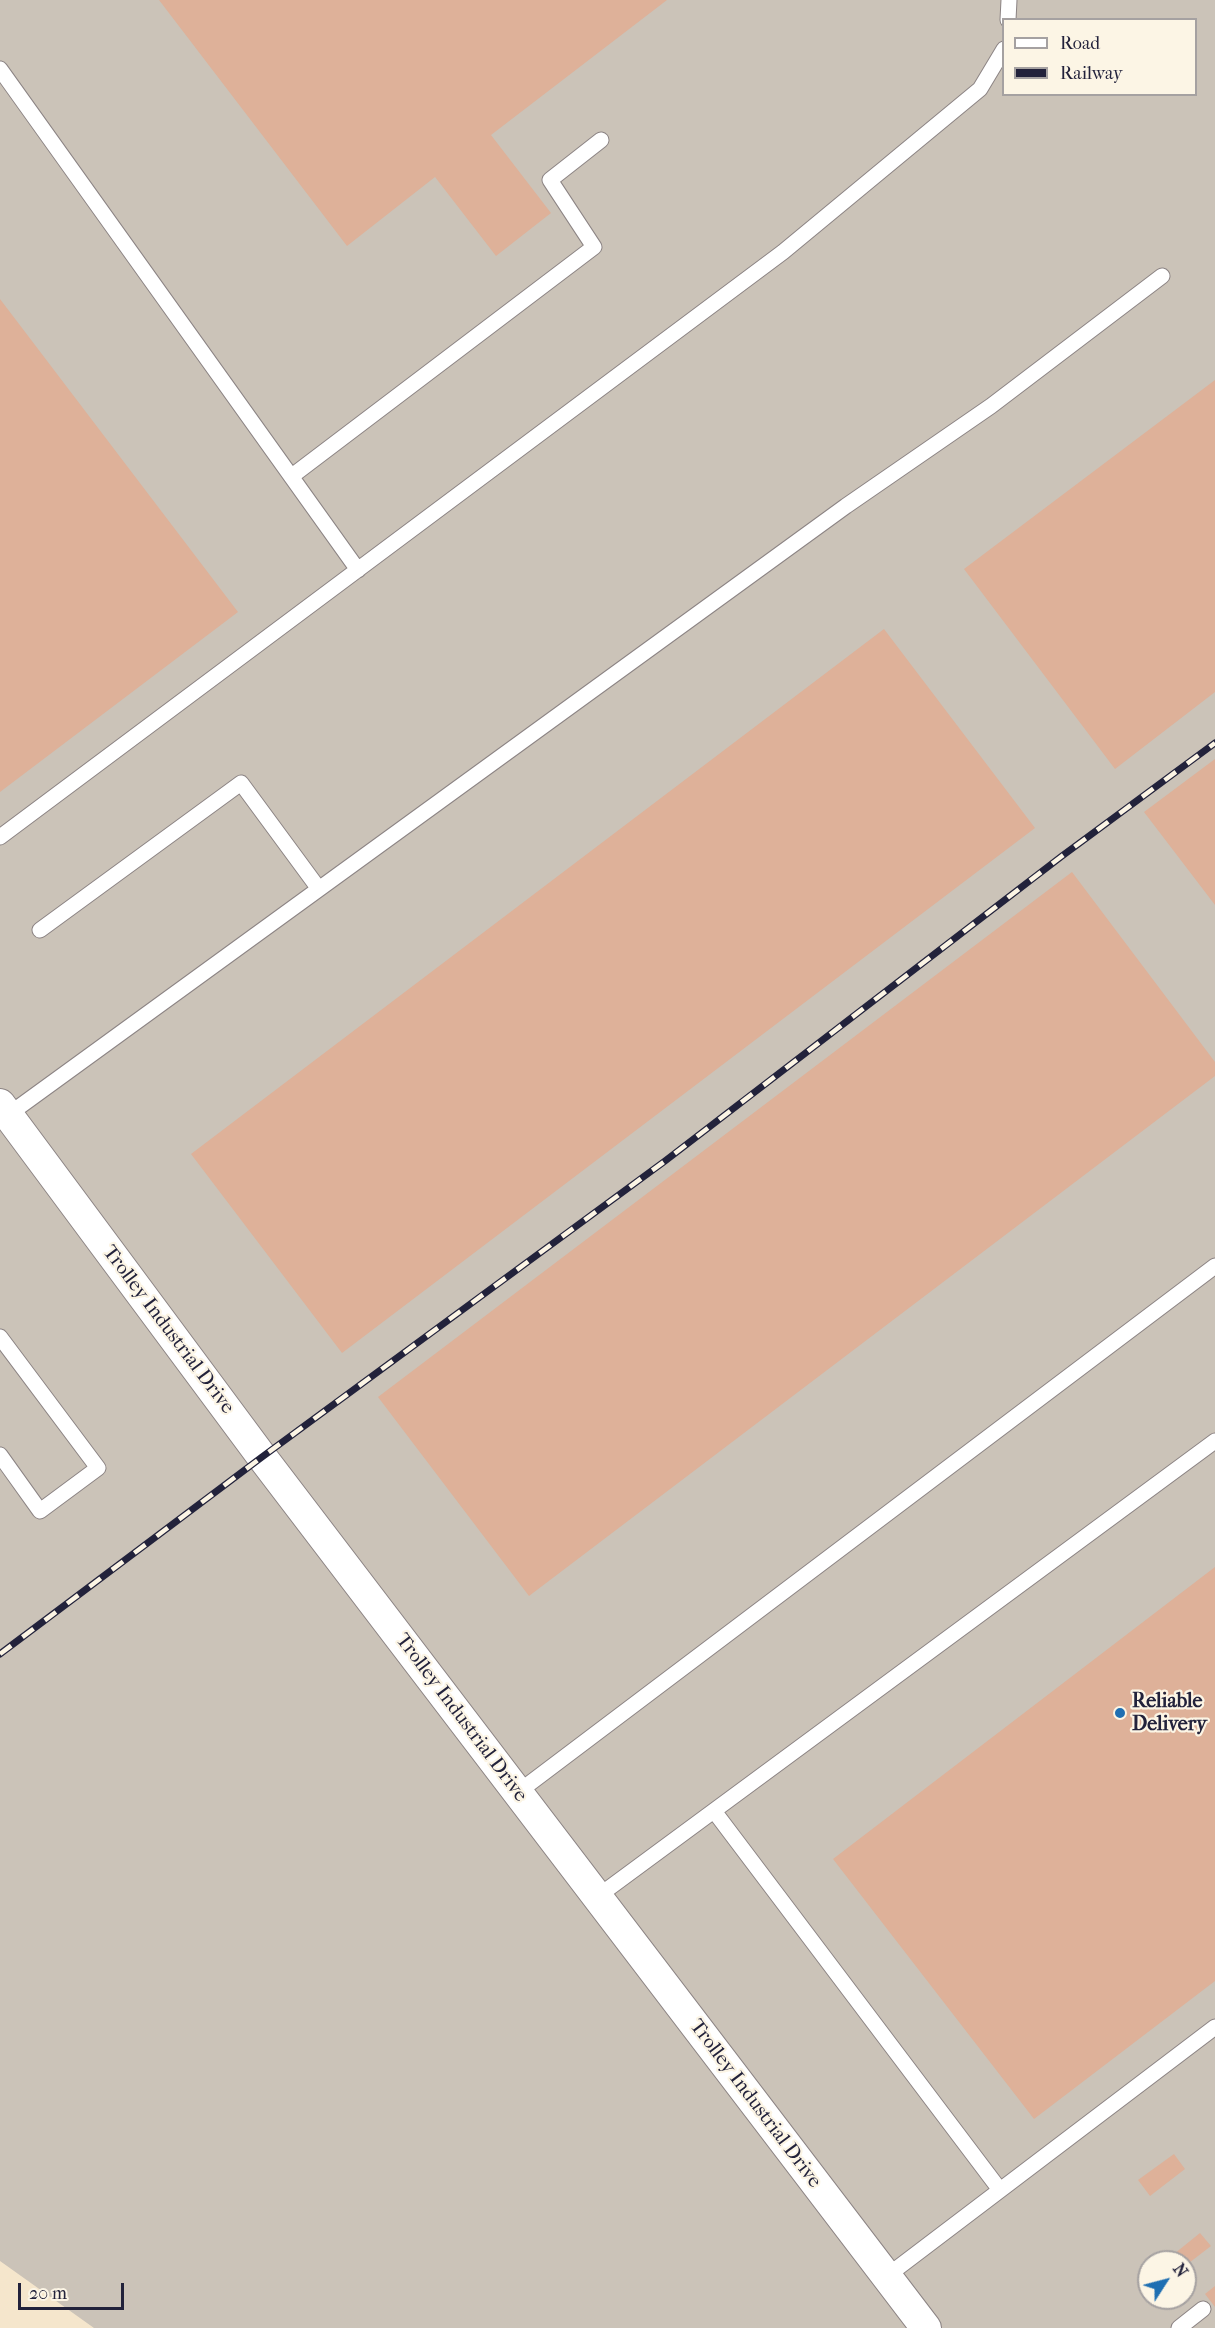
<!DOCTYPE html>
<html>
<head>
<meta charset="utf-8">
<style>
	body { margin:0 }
	#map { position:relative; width:1215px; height:2328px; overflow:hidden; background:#f5e6cc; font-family:"IM FELL French Canon",serif }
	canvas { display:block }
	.legend { position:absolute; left:1002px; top:18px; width:195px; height:78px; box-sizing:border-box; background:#fcf5e5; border:2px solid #a5a1a1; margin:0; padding:8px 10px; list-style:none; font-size:18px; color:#22223b }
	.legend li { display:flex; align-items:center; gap:12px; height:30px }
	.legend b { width:30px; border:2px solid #a5a1a1 }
	.north { position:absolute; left:1137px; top:2250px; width:60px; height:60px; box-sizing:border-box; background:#fcf5e5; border:2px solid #a5a1a1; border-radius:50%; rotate:54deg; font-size:16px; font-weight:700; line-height:24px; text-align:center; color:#22223b }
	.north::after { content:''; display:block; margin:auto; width:21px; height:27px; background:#1f6fb2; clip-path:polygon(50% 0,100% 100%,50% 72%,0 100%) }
	.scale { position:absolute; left:18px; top:2283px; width:106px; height:27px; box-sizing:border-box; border:3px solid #22223b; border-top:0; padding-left:8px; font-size:18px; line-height:21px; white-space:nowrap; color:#22223b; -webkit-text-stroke:4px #fcf5e5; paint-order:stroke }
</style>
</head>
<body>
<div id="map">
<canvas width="1215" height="2328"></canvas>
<ul class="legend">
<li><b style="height:8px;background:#fff"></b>Road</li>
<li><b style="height:8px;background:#22223b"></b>Railway</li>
</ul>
<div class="north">N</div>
<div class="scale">20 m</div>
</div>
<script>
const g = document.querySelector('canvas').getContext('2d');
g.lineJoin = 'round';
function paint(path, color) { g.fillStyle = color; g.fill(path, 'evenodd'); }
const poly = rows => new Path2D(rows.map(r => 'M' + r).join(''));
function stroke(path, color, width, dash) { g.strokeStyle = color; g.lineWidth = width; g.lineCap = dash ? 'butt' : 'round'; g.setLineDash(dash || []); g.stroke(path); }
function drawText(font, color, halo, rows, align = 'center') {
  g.font = font + ' "IM FELL French Canon",serif'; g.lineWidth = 4.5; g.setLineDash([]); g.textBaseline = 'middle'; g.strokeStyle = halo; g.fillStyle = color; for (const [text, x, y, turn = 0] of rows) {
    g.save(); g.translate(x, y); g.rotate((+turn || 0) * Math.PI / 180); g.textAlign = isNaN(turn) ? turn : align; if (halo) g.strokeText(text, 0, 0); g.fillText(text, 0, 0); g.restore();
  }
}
paint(poly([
	[0,0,1215,0,1215,2328,94,2328,0,2261],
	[1004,20,1196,20,1196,94,1004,94],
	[1149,2262,1185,2262,1185,2298,1149,2298]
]), '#cbc3b8');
paint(poly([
	[159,0,667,0,491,135,551,213,496,256,435,177,347,246],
	[0,299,238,612,0,792],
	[1215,380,1215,692,1115,769,964,569],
	[884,629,1035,828,342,1353,191,1154],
	[1215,759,1215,905,1144,812],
	[1072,872,1215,1062,1215,1076,529,1596,378,1397],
	[1215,1567,1215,1981,1034,2119,833,1859],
	[1174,2154,1185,2169,1150,2196,1138,2180],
	[1200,2233,1211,2246,1185,2266,1185,2262,1181,2262,1174,2254],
	[1215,2286,1215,2307,1205,2294]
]), '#deb199');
const service = poly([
	[1008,20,1009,0],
	[0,69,358,570],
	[292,476,594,247,550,180,601,140],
	[0,837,783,252,980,89,1004,49],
	[40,930,241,783,319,889],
	[8,1115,846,506,991,406,1162,276],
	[0,1337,98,1468,40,1511,0,1455],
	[517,1793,1215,1266],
	[714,1811,1000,2190],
	[597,1897,1215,1441],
	[887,2276,1215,2027],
	[1179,2328,1203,2309]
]);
const minor = poly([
	[0,1104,262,1457,926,2328]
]);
stroke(service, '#8c8484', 17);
stroke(minor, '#8c8484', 32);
stroke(service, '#fff', 15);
stroke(minor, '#fff', 30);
const rail = poly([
	[0,1654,262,1457,665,1161,1062,856,1215,743]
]);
stroke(rail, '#22223b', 7);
stroke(rail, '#fcf5e5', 4.5, [14]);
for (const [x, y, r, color] of [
	[1120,1713,6,"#1f6fb2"]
]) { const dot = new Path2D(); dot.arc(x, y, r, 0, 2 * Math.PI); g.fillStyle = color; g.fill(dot); stroke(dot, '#fcf5e5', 2); }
drawText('20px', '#22223b', '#fcf5e5', [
	["Trolley Industrial Drive",168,1330,53],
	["Trolley Industrial Drive",461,1718,53],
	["Trolley Industrial Drive",755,2104,53]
]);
drawText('bold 20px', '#22223b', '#fcf5e5', [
	["Reliable",1132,1702],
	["Delivery",1132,1725]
], 'left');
</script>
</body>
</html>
